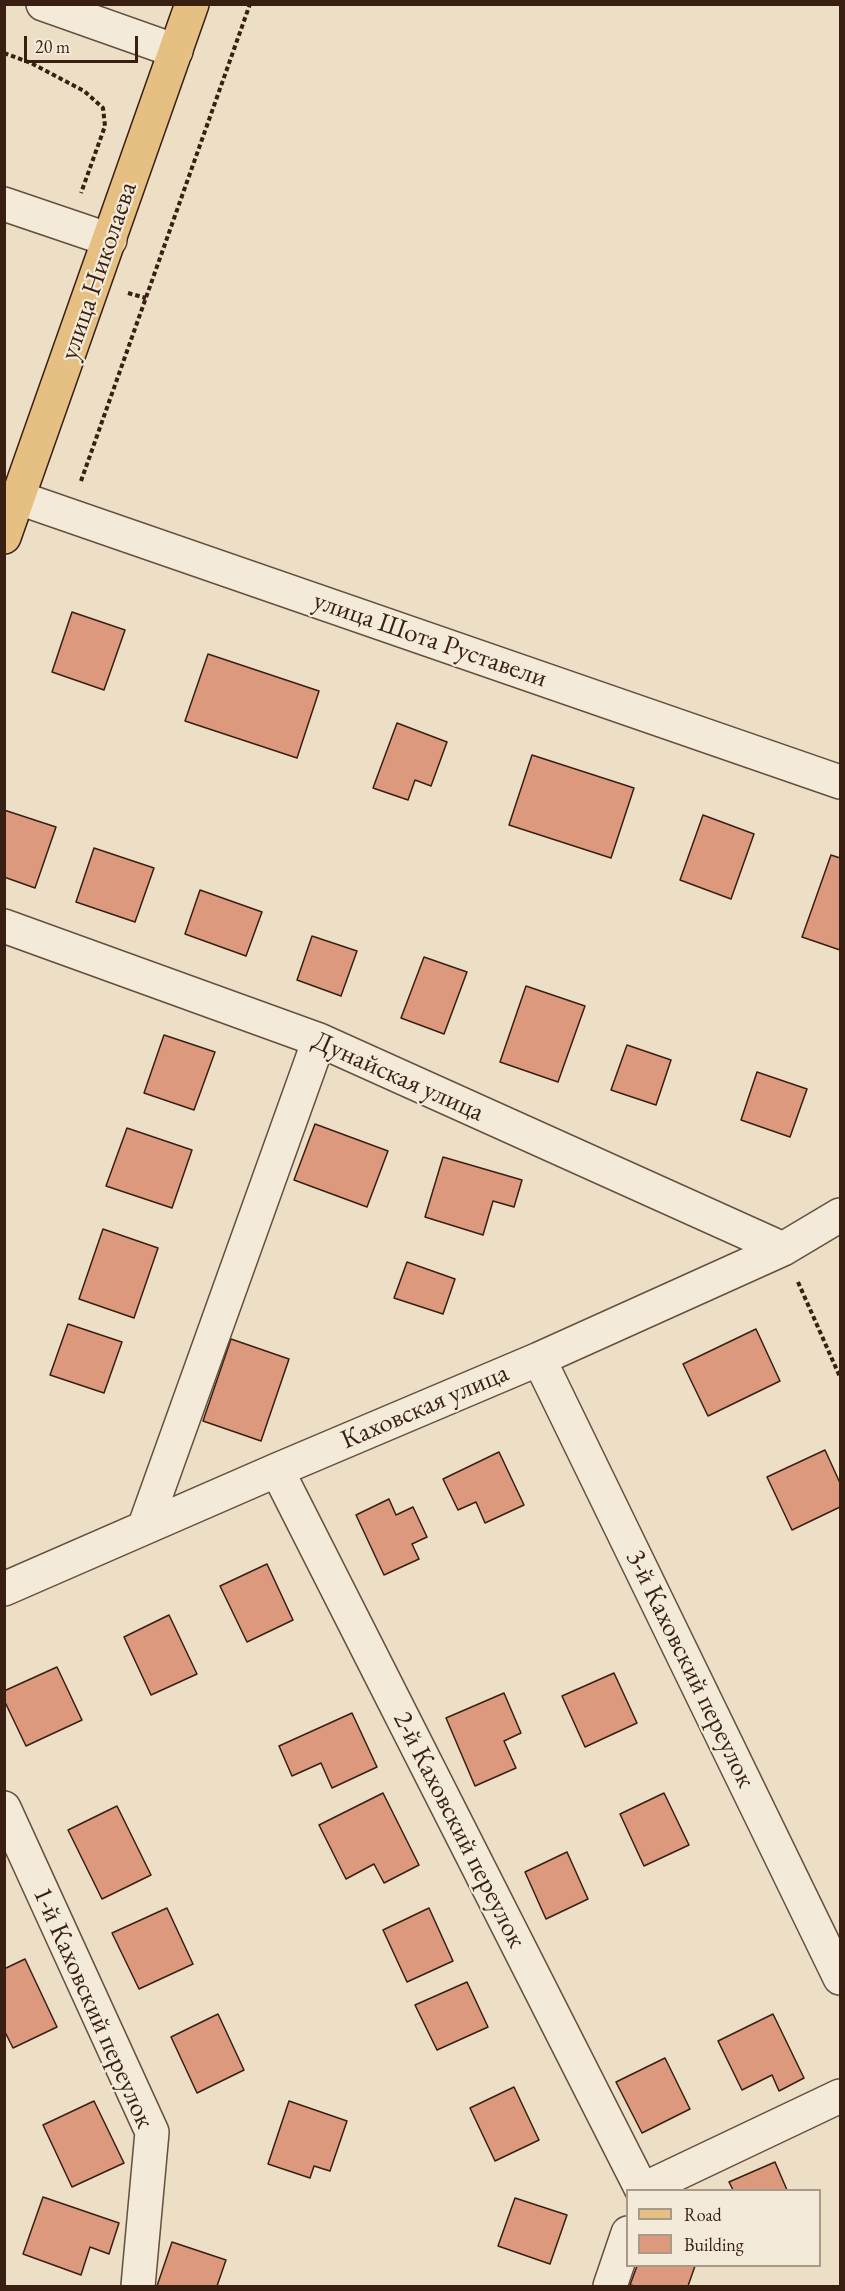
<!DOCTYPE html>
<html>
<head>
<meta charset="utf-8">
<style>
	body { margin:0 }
	#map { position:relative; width:845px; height:2291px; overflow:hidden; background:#ecdfc5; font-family:"EB Garamond",serif }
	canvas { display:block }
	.frame { position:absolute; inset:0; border:6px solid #381f12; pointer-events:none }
	.legend { position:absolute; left:626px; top:2189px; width:195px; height:78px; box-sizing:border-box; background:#f3ead9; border:2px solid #a89989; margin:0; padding:8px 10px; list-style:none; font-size:18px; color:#381f12 }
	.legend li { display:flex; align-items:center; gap:12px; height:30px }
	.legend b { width:30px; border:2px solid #a89989 }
	.scale { position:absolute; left:24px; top:36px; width:114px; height:27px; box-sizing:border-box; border:3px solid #381f12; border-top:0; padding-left:8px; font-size:18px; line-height:21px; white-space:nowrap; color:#381f12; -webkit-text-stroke:4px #f3ead9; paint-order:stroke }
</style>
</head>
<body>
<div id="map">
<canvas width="845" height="2291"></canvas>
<div class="frame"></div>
<ul class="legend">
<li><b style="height:8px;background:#e6c082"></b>Road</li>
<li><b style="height:16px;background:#dc997d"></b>Building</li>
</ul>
<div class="scale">20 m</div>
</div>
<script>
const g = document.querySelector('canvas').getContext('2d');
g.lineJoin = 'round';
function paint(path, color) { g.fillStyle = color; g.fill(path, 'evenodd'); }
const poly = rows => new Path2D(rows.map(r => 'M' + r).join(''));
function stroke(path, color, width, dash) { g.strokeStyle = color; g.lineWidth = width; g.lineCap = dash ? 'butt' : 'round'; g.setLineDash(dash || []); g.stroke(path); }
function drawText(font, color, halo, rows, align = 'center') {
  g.font = font + ' "EB Garamond",serif'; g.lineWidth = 4.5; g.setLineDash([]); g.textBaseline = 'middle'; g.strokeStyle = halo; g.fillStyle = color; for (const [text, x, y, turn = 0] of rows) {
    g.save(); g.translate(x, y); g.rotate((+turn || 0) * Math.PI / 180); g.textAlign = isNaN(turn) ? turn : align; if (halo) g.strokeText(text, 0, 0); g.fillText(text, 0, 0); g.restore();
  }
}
const building = poly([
	[72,612,125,630,104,690,52,672,72,612],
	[208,654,319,691,297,758,185,721,208,654],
	[397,723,447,742,431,786,415,780,408,800,373,788,397,723],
	[532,755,634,788,611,858,509,825,532,755],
	[4,810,56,827,35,888,4,877,4,810],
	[703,815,754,834,731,899,680,880,703,815],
	[94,848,154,868,135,922,76,902,94,848],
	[831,855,840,858,840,950,802,937,831,855],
	[200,890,262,912,246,956,185,934,200,890],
	[312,936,357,951,341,996,297,980,312,936],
	[424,957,467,972,444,1034,401,1018,424,957],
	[526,986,585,1006,558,1082,500,1062,526,986],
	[164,1035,215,1052,194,1110,144,1093,164,1035],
	[627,1045,671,1060,656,1105,611,1090,627,1045],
	[757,1072,807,1089,790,1137,741,1120,757,1072],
	[315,1124,388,1151,367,1207,294,1180,315,1124],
	[127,1128,192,1150,172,1208,106,1186,127,1128],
	[443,1157,522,1180,514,1207,493,1201,483,1235,425,1217,443,1157],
	[103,1229,158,1248,134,1318,79,1299,103,1229],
	[407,1262,455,1279,443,1314,394,1298,407,1262],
	[68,1324,122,1342,104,1393,50,1375,68,1324],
	[756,1329,780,1381,708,1416,683,1364,756,1329],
	[231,1339,289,1359,261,1441,203,1421,231,1339],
	[825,1450,840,1483,840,1507,792,1530,767,1477,825,1450],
	[499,1452,524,1505,485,1523,476,1502,458,1510,443,1479,499,1452],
	[389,1499,396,1515,413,1507,427,1537,412,1544,419,1559,384,1575,356,1515,389,1499],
	[267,1564,293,1620,247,1642,220,1586,267,1564],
	[169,1615,197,1674,151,1695,124,1637,169,1615],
	[57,1667,82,1720,26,1746,4,1700,4,1691,57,1667],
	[614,1673,637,1723,585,1747,562,1696,614,1673],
	[504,1693,521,1733,504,1741,516,1768,475,1786,446,1718,504,1693],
	[352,1713,377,1767,332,1788,321,1763,292,1776,279,1746,352,1713],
	[383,1793,419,1865,384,1883,374,1864,346,1879,319,1825,383,1793],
	[664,1793,689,1845,644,1866,620,1814,664,1793],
	[117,1806,151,1875,102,1899,68,1830,117,1806],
	[567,1852,588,1899,546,1919,525,1872,567,1852],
	[167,1908,193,1964,139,1989,112,1933,167,1908],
	[429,1908,453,1961,407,1982,383,1930,429,1908],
	[25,1959,57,2027,13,2048,4,2030,4,1969,25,1959],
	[467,1982,488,2027,437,2050,415,2005,467,1982],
	[218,2014,244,2070,197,2093,171,2037,218,2014],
	[773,2014,804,2078,779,2091,772,2075,742,2090,718,2041,773,2014],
	[665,2058,690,2109,642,2133,616,2082,665,2058],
	[514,2087,539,2140,495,2161,470,2108,514,2087],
	[94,2101,124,2163,72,2187,43,2125,94,2101],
	[289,2101,347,2121,330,2171,314,2166,310,2178,268,2164,289,2101],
	[775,2162,787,2190,733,2190,729,2182,775,2162],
	[43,2197,119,2223,109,2254,90,2247,81,2275,23,2254,43,2197],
	[515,2198,567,2215,550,2264,498,2246,515,2198],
	[172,2242,226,2260,217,2286,157,2286,172,2242],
	[637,2266,695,2266,688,2286,635,2286,630,2285,637,2266]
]);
paint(building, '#dc997d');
stroke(building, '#381f12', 1.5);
const minor = poly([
	[43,4,176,51],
	[4,204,110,240],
	[19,498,840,782],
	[4,926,319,1040,783,1249],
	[539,1359,840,1978],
	[277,1470,642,2190],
	[144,1528,319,1040],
	[4,1589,277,1470,539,1359,783,1249,840,1215],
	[4,1808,152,2132,138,2286],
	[642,2190,840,2096],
	[610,2286,628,2233]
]);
const major = poly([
	[4,537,192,4]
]);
stroke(minor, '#654f3f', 36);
stroke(major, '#381f12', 36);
stroke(poly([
	[4,53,31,63,84,91,103,108,105,126,81,193],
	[128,293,146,298],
	[81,481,250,4],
	[798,1282,840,1377]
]), '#381f12', 4, [4.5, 3]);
stroke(minor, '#f3ead9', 33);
stroke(major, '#e6c082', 33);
drawText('27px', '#381f12', '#f3ead9', [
	["улица Николаева",99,271,-71],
	["улица Шота Руставели",430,640,19],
	["Дунайская улица",398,1077,24],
	["Каховская улица",425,1407,-23],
	["3-й Каховский переулок",690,1669,64],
	["2-й Каховский переулок",459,1830,63],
	["1-й Каховский переулок",93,2008,66]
]);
</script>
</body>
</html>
